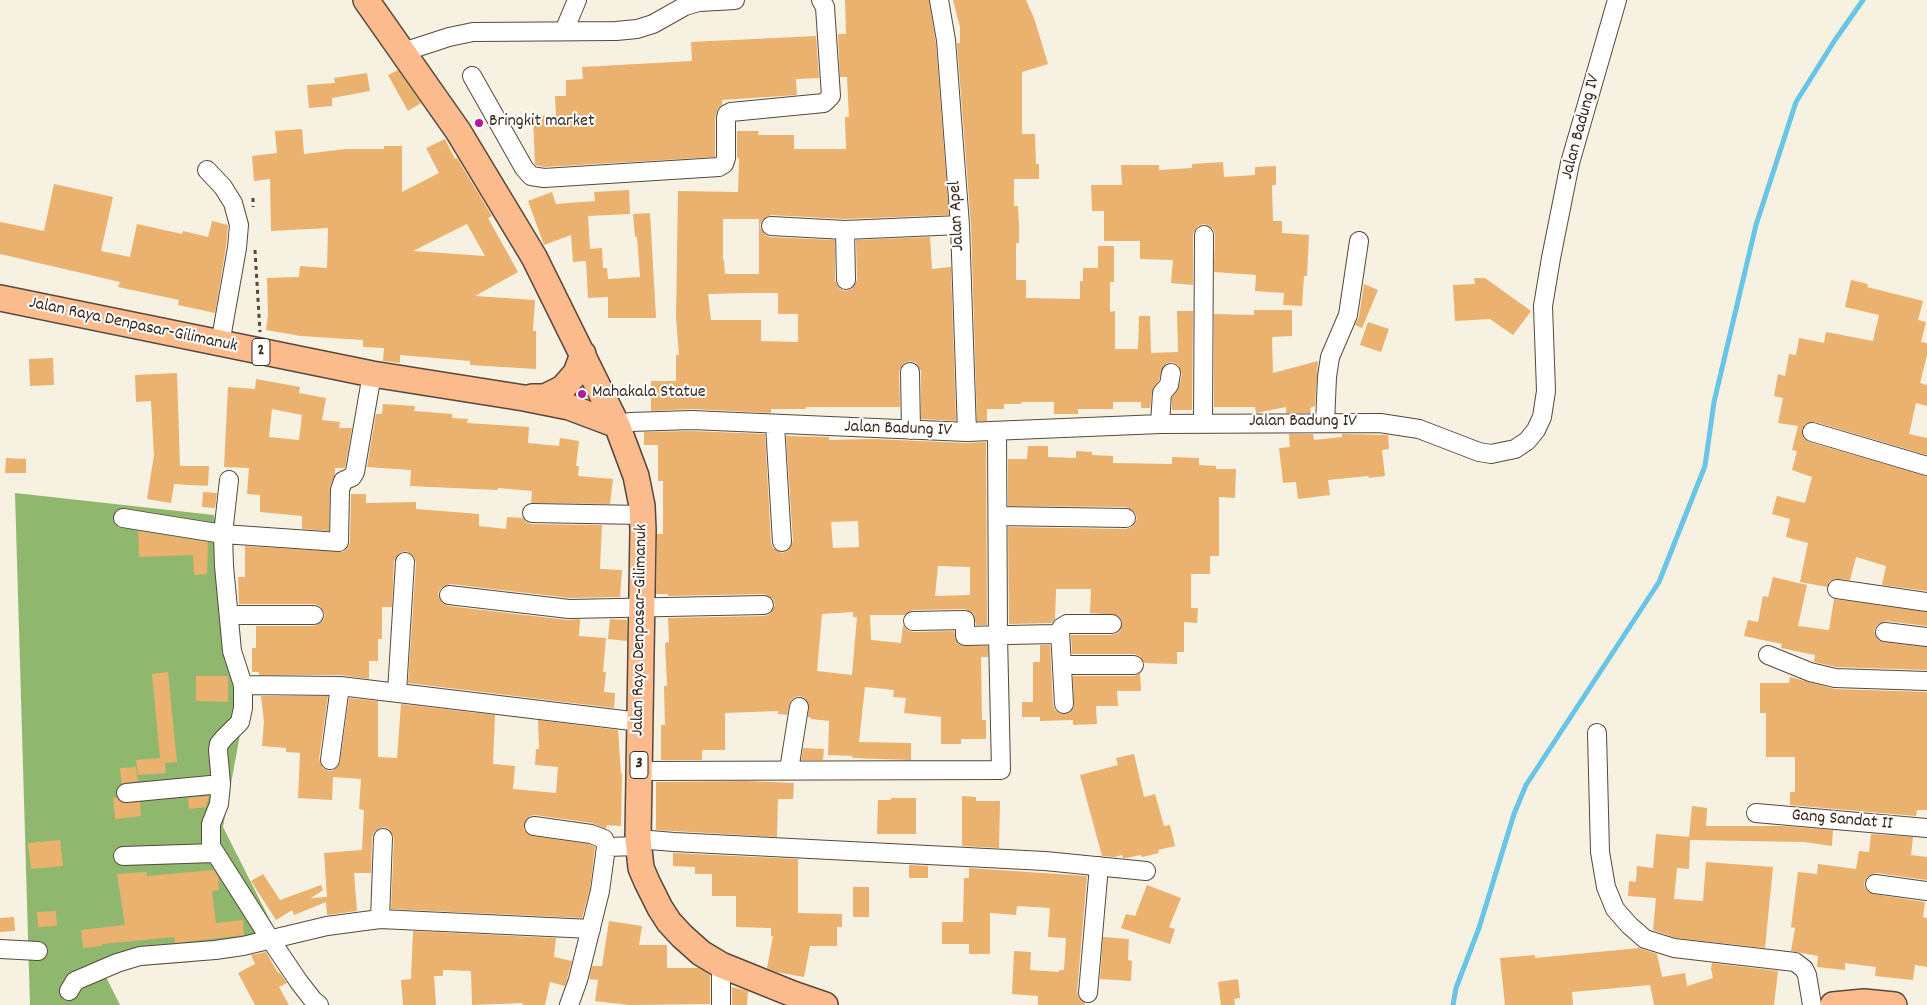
<!DOCTYPE html>
<html>
<head>
<meta charset="utf-8">
<style>
	body { margin:0 }
	canvas { display:block; background:#f6f1e1 }
</style>
</head>
<body>
<canvas width="1927" height="1005"></canvas>
<script>
const g = document.querySelector('canvas').getContext('2d');
g.lineJoin = 'round';
function paint(path, color) { g.fillStyle = color; g.fill(path, 'evenodd'); }
const poly = rows => new Path2D(rows.map(r => 'M' + r).join(''));
function stroke(path, color, width, dash) { g.strokeStyle = color; g.lineWidth = width; g.lineCap = dash ? 'butt' : 'round'; g.setLineDash(dash || []); g.stroke(path); }
function drawText(font, color, halo, rows, align = 'center') {
  g.font = font + ' Dekko,sans-serif'; g.lineWidth = 4; g.setLineDash([]); g.textBaseline = 'middle'; g.strokeStyle = halo; g.fillStyle = color; for (const [text, x, y, turn = 0] of rows) {
    g.save(); g.translate(x, y); g.rotate((+turn || 0) * Math.PI / 180); g.textAlign = isNaN(turn) ? turn : align; if (halo) g.strokeText(text, 0, 0); g.fillText(text, 0, 0); g.restore();
  }
}
paint(poly([
	[15,493,214,515,242,724,223,827,279,938,192,962,102,969,120,1005,30,1005]
]), '#8fb86e');
stroke(poly([
	[1453,1005,1456,988,1479,928,1514,814,1526,785,1659,582,1705,466,1714,402,1756,225,1796,102,1835,40,1863,0]
]), '#68c5e6', 5);
paint(poly([
	[845,0,929,0,936,44,949,215,845,219,771,215,762,220,760,225,761,230,765,235,770,237,835,240,835,281,840,289,846,291,852,289,857,280,856,240,930,237,932,269,951,267,956,421,921,419,921,371,916,363,910,361,904,363,899,372,900,407,806,407,806,409,771,409,771,413,692,409,651,411,651,381,676,381,676,355,679,355,676,318,678,191,738,192,739,158,737,158,737,131,759,131,758,135,794,135,794,149,846,149,845,117,849,117,847,77,840,77,838,34,846,34],
	[723,219,759,219,759,274,725,274,724,260,723,260],
	[749,293,778,293,778,314,798,314,798,342,761,341,761,320,711,320,708,294],
	[953,0,1026,0,1034,18,1048,64,1022,72,1022,134,1035,134,1036,164,1039,164,1039,179,1014,179,1014,206,1018,206,1019,225,1019,243,1016,243,1016,280,1026,280,1026,298,1080,299,1080,281,1083,281,1083,268,1098,268,1098,246,1114,246,1114,282,1110,282,1110,312,1115,311,1115,349,1138,349,1139,316,1150,316,1151,353,1178,352,1177,311,1193,311,1192,410,1172,410,1172,397,1179,387,1182,374,1178,365,1172,362,1167,363,1163,367,1159,380,1152,392,1150,408,1141,408,1141,402,1113,402,1113,409,1078,409,1078,414,1054,414,1054,402,1021,402,1021,404,1004,404,1004,409,987,409,987,421,977,421,971,225,957,43,960,43,960,27],
	[816,36,819,78,796,79,797,95,722,100,722,105,718,108,715,118,715,157,544,167,535,165,533,116,556,115,555,96,566,96,566,80,583,79,582,67,692,61,691,42],
	[398,70,421,103,408,111,388,75],
	[367,73,370,91,332,98,332,106,309,108,307,85,335,83,334,78],
	[302,129,304,154,345,149,384,149,384,146,402,146,402,192,439,173,426,148,445,139,455,159,457,158,492,216,488,218,518,272,475,296,535,300,533,331,536,331,536,369,470,365,470,361,400,355,400,363,384,361,383,361,384,348,363,347,363,340,301,336,266,330,268,315,267,278,299,277,300,266,327,268,328,228,271,231,270,179,254,181,252,156,277,153,275,131],
	[467,224,485,256,413,251],
	[1223,162,1224,177,1255,175,1255,167,1276,166,1276,185,1272,185,1273,221,1282,221,1282,233,1309,235,1307,276,1304,276,1302,306,1283,305,1284,293,1255,291,1256,275,1214,272,1215,235,1213,229,1209,226,1204,224,1198,226,1193,234,1193,285,1171,283,1173,260,1140,259,1140,241,1104,241,1104,211,1092,211,1091,185,1122,185,1121,165,1159,165,1159,170,1192,168,1192,164],
	[54,184,113,197,101,251,130,257,137,224,182,234,183,231,208,237,212,221,228,225,226,247,215,313,178,305,179,300,118,287,120,282,0,254,0,222,44,231],
	[629,190,630,214,588,216,590,249,602,248,603,268,607,268,608,279,640,277,637,237,635,237,633,214,650,213,656,318,608,318,608,297,588,298,586,261,573,262,571,235,544,245,528,201,552,192,556,204,595,201,594,192],
	[1474,278,1485,278,1531,311,1513,335,1490,319,1455,321,1453,285,1475,284],
	[1851,280,1868,284,1867,287,1923,301,1918,320,1926,322,1921,342,1927,343,1927,355,1920,383,1927,385,1927,406,1916,403,1909,434,1927,438,1927,455,1815,422,1805,424,1802,429,1802,434,1804,439,1809,442,1927,476,1927,591,1882,585,1886,566,1856,557,1850,580,1834,579,1829,582,1827,587,1800,582,1808,543,1786,537,1790,519,1772,514,1777,496,1805,503,1812,477,1792,470,1797,451,1792,450,1798,426,1778,423,1783,398,1774,396,1778,374,1785,376,1789,354,1796,355,1799,338,1824,343,1826,332,1873,341,1879,315,1845,307],
	[1364,284,1378,290,1362,328,1355,325,1359,317],
	[1254,310,1292,310,1292,336,1272,337,1273,373,1318,361,1315,406,1310,408,1311,413,1286,413,1286,407,1256,413,1255,407,1214,407,1214,314,1254,315],
	[1368,322,1389,329,1381,352,1360,345],
	[53,358,54,385,30,386,29,359],
	[177,373,180,466,209,466,208,486,174,484,171,503,147,499,154,455,151,401,136,402,135,375],
	[256,379,300,387,299,393,326,398,322,420,340,422,339,428,352,428,345,468,335,468,335,474,330,487,329,531,302,529,302,516,260,512,260,495,247,494,249,468,224,467,228,387,255,389],
	[272,409,302,415,299,440,269,437],
	[383,404,415,406,414,411,452,414,452,418,468,419,467,423,529,427,528,443,559,446,560,438,579,441,576,466,579,466,578,476,613,479,610,504,531,503,532,491,498,488,498,490,410,486,411,470,367,467,376,414,382,414],
	[692,431,765,434,771,543,773,548,782,553,788,551,793,541,786,436,829,437,829,440,872,439,967,443,986,442,987,625,976,625,974,614,965,609,913,610,904,615,870,615,871,640,901,643,903,625,907,630,913,632,954,631,956,641,960,645,988,646,988,657,981,657,982,720,986,720,986,739,961,739,961,744,941,744,941,717,904,713,906,698,893,697,894,690,865,687,859,742,911,743,911,760,852,758,853,756,828,755,829,721,811,719,811,718,808,717,809,704,805,698,800,696,795,697,790,701,787,715,778,714,778,711,725,713,725,750,702,750,702,760,661,760,661,725,665,725,664,686,667,686,665,643,669,642,668,618,764,616,770,614,775,605,773,599,764,594,668,596,668,594,656,594,657,534,663,534,663,481,658,481,658,445,644,445,644,432],
	[858,521,859,547,833,548,831,522],
	[938,566,970,567,970,595,935,596],
	[853,612,853,617,857,617,852,675,817,671,822,614],
	[1289,434,1313,434,1314,440,1342,437,1342,434,1388,435,1389,449,1382,450,1385,476,1369,478,1368,476,1328,480,1330,495,1298,499,1296,482,1283,483,1279,448,1290,447],
	[1028,446,1048,446,1048,457,1076,458,1076,451,1092,452,1092,455,1113,456,1113,463,1172,464,1172,457,1199,458,1199,465,1216,466,1216,469,1236,469,1235,498,1219,497,1219,556,1210,556,1210,574,1191,574,1191,608,1198,608,1197,623,1184,622,1184,652,1177,652,1177,664,1144,663,1140,656,1134,654,1072,654,1071,635,1112,635,1118,633,1121,629,1121,619,1117,615,1090,613,1091,589,1056,589,1055,619,1052,623,1009,624,1008,527,1126,529,1132,527,1137,519,1135,512,1126,507,1008,506,1008,459,1027,459],
	[6,458,26,459,26,473,5,473],
	[203,492,217,493,215,508,202,507],
	[351,494,366,494,366,503,416,502,416,509,479,514,479,526,506,529,507,517,523,518,526,522,532,524,602,525,600,569,622,570,620,597,570,598,450,584,441,588,438,594,442,603,448,606,568,620,580,619,579,636,606,638,603,672,606,672,604,692,615,693,614,708,408,683,416,563,414,557,406,551,400,553,394,561,392,607,382,607,382,639,378,639,378,661,369,661,369,679,340,675,259,675,259,672,252,672,252,648,256,648,256,626,314,626,323,621,325,615,320,606,314,604,239,604,238,577,245,577,245,546,343,552,348,548,350,542],
	[138,531,208,542,207,574,194,575,193,555,139,557],
	[1773,577,1807,585,1798,626,1829,630,1834,599,1927,612,1927,626,1886,621,1877,625,1874,631,1878,640,1883,642,1927,647,1927,670,1836,667,1814,662,1815,655,1781,648,1782,644,1744,636,1748,620,1758,622,1763,596,1768,597],
	[610,619,627,620,627,641,608,639],
	[1040,645,1050,645,1053,705,1055,710,1060,714,1069,713,1074,708,1073,676,1134,676,1140,673,1141,691,1117,691,1118,706,1096,706,1097,724,1073,725,1073,720,1040,721,1040,717,1022,717,1022,702,1033,702,1033,662,1040,662],
	[168,672,177,762,165,763,166,773,138,775,136,760,160,758,152,674],
	[196,676,228,676,228,702,196,701],
	[1790,677,1835,689,1927,692,1927,810,1917,810,1916,816,1790,805,1790,792,1795,792,1795,757,1766,757,1766,713,1760,713,1760,683,1789,683],
	[261,696,328,696,319,759,323,768,329,771,334,770,340,762,349,698,378,701,378,757,397,758,401,704,495,715,493,764,515,766,513,789,556,793,558,767,535,765,536,749,539,749,538,720,618,730,621,774,622,774,621,826,607,825,606,829,592,823,535,815,530,816,524,824,524,830,532,836,588,844,595,847,590,889,582,918,391,909,394,838,389,829,383,827,374,832,372,837,371,873,354,873,357,911,327,915,326,902,294,915,292,910,276,920,251,881,263,874,280,900,321,885,323,890,311,898,327,897,324,853,362,850,364,810,359,809,361,779,333,777,332,800,298,798,300,753,286,752,286,748,262,746,264,722],
	[803,748,824,749,823,760,801,760],
	[1134,754,1144,797,1155,794,1164,826,1170,825,1175,846,1158,850,1159,853,1142,857,1141,855,1126,858,1123,858,1122,855,1115,857,1102,856,1080,775,1118,765,1116,758],
	[136,767,138,781,122,784,120,768],
	[747,781,794,783,793,799,778,799,777,837,656,830,656,782],
	[209,796,206,807,189,809,188,798],
	[962,796,976,797,976,801,1000,801,999,848,962,846],
	[117,797,122,803,140,802,141,816,115,819,113,798],
	[891,798,916,798,916,834,877,834,878,800,891,800],
	[1692,806,1707,808,1706,826,1783,826,1833,830,1832,846,1804,842,1690,840,1689,869,1677,868,1674,899,1703,901,1706,862,1773,867,1765,948,1676,938,1653,930,1656,898,1628,896,1629,881,1636,882,1637,866,1653,868,1656,834,1689,837],
	[1871,834,1913,837,1911,855,1927,857,1927,880,1876,873,1867,877,1864,883,1865,888,1873,894,1925,902,1923,917,1927,918,1927,967,1915,965,1913,980,1875,976,1876,967,1845,963,1845,970,1817,967,1818,956,1791,951,1795,928,1791,927,1798,872,1817,874,1818,864,1856,869,1859,851,1869,852],
	[60,840,63,866,31,869,28,843],
	[673,853,798,859,798,913,842,914,842,927,837,927,837,946,810,946,804,977,776,972,767,968,773,936,771,936,771,928,736,927,736,896,712,896,712,874,695,874,695,867,673,866],
	[909,865,928,866,928,878,909,878],
	[969,868,1087,876,1077,992,1079,998,1085,1003,1085,1005,1038,1005,1038,996,1012,994,1014,951,1031,952,1030,970,1059,972,1059,970,1064,970,1066,938,1048,937,1050,908,1017,906,1016,915,990,913,990,954,969,954,969,944,942,944,942,922,963,922,964,878,969,878],
	[214,870,218,877,219,890,212,891,216,923,243,920,244,935,175,943,174,937,102,944,102,946,83,948,81,930,125,925,117,874,146,872,147,876],
	[1147,885,1181,898,1169,927,1175,929,1170,944,1121,928,1126,914,1135,916],
	[853,887,869,887,869,917,853,917],
	[56,911,57,926,38,927,37,912],
	[14,917,15,931,0,932,0,918],
	[609,921,642,926,639,945,667,945,667,968,699,968,710,975,710,1004,629,1005,595,1001,598,980,589,979,592,966,602,966],
	[413,931,556,938,554,957,572,961,565,986,550,982,545,1005,522,1005,523,1003,472,1005,471,971,443,970,443,976,434,976,436,1005,403,1005,401,980,411,979],
	[1103,937,1129,939,1128,960,1132,961,1131,981,1100,979],
	[1639,948,1657,954,1662,977,1685,973,1687,986,1713,978,1711,969,1712,963,1778,971,1774,1005,1654,1005,1650,985,1572,992,1573,1005,1505,1005,1500,958,1535,955,1535,958],
	[266,952,278,973,279,972,287,983,279,987,289,1005,255,1005,238,973,255,964,251,955],
	[1238,979,1240,998,1234,999,1235,1005,1221,1005,1218,982],
	[732,987,748,991,747,1005,732,1005]
]), '#eab26e');
const minor = poly([
	[939,0,946,40,960,225,967,432],
	[564,31,577,0],
	[403,52,449,37,473,32,616,31,637,29,653,24,685,6,699,2,735,0],
	[472,76,524,168,531,176,544,178,719,167,724,164,726,158,726,118,727,114,731,112,824,103,831,96,825,7,821,0],
	[207,170,223,187,233,203,239,225,237,248,220,344],
	[771,226,845,230,960,225],
	[845,230,846,280],
	[910,372,911,430],
	[1325,423,1327,377,1330,357,1348,315,1359,241],
	[1160,424,1162,393,1169,385,1171,373],
	[1203,424,1204,235],
	[617,425,630,422,692,420,967,432,1160,424,1380,423,1419,429,1479,452,1491,454,1515,449,1527,441,1536,430,1542,417,1546,391,1543,306,1551,258,1570,163,1617,0],
	[775,425,782,542],
	[1812,432,1927,466],
	[229,480,223,534,224,566,232,651,243,685,243,708,240,722,224,738,219,744,218,750,221,784,219,804,211,824,211,846,270,939,299,982,313,1000,319,1005],
	[532,513,643,515],
	[998,516,1126,518],
	[123,518,223,534,339,542,340,490,343,481,352,477,355,472,372,374],
	[1837,589,1927,602],
	[449,595,569,609,764,605],
	[229,615,314,615],
	[913,621,965,620,965,636,1054,634,1058,633,1062,627,1067,624,1112,624],
	[1060,631,1064,704],
	[1885,632,1927,637],
	[1768,655,1810,672,1835,678,1927,681],
	[1062,665,1134,665],
	[243,685,340,686,640,722],
	[397,692,405,562],
	[1597,733,1600,852,1606,887,1615,909,1629,925,1645,939,1674,948,1795,962,1804,969,1807,975,1812,1005],
	[330,760,340,686],
	[789,770,799,707],
	[639,771,1001,770,998,635,997,431],
	[126,793,221,784],
	[1756,813,1927,828],
	[534,826,591,834,604,839,606,847,638,846],
	[638,839,674,842,1045,861,1146,871],
	[123,856,215,853],
	[1875,884,1927,891],
	[380,919,383,838],
	[0,949,38,951],
	[69,991,75,981,117,963,140,956,215,950,243,946,327,926,380,919,591,929],
	[1088,993,1099,866],
	[569,1005,578,980,600,891,606,847],
	[721,1005,721,965]
]);
const highway = poly([
	[366,0,458,131,534,257,617,425,636,476,642,506,643,530,638,839,641,868,647,882,660,908,669,922,682,936,701,953,721,965,793,994,825,1005],
	[0,298,372,374,524,398,569,407,617,425],
	[532,397,545,397,563,388,576,373,583,354],
	[1833,1005,1864,1002,1894,1005]
]);
stroke(minor, '#57483b', 20);
stroke(highway, '#57483b', 28);
stroke(poly([
	[253,198,253,207],
	[255,250,260,332]
]), '#57483b', 3, [4, 4]);
stroke(minor, '#fff', 18);
stroke(highway, '#fbbb8d', 25);
for (const [x, y, r, color] of [
	[479,123,5,"#b5179e"],
	[582,394,5,"#b5179e"]
]) { const dot = new Path2D(); dot.arc(x, y, r, 0, 2 * Math.PI); g.fillStyle = color; g.fill(dot); stroke(dot, '#fff', 2); }
for (const [x, y, w] of [
	[261,352,18],
	[639,765,18]
]) { const box = new Path2D(); box.roundRect(x - w / 2, y - 13.5, w, 27, 4); g.fillStyle = '#fff'; g.fill(box); stroke(box, '#3b2a1e', 1); }
drawText('bold 16px', '#3b2a1e', null, [
	["2",261,352],
	["3",639,765]
]);
drawText('18px', '#3b2a1e', '#fff', [
	["Bringkit market",489,123],
	["Mahakala Statue",592,394]
], 'left');
drawText('18px', '#3b2a1e', '#fff', [
	["Jalan Badung IV",1582,127,-75],
	["Jalan Apel",958,216,-93],
	["Jalan Raya Denpasar-Gilimanuk",133,326,12],
	["Jalan Badung IV",1303,423],
	["Jalan Badung IV",898,430,2],
	["Jalan Raya Denpasar-Gilimanuk",641,630,-89],
	["Gang Sandat II",1842,821,5]
]);
</script>
</body>
</html>
